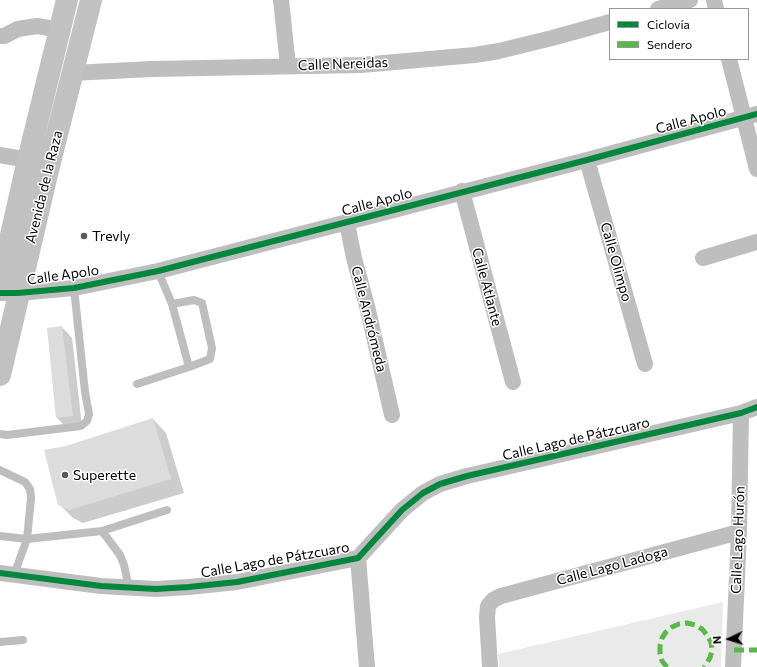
<!DOCTYPE html>
<html>
<head>
<meta charset="utf-8">
<style>
	body { margin:0 }
	#map { position:relative; width:757px; height:667px; overflow:hidden; background:#fff; font-family:Commissioner,sans-serif }
	canvas { display:block }
	.legend { position:absolute; left:609px; top:8px; width:140px; height:52px; box-sizing:border-box; background:#fff; border:1px solid #999; margin:0; padding:5px 7px; list-style:none; font-size:12px; color:#000 }
	.legend li { display:flex; align-items:center; gap:8px; height:20px }
	.legend b { width:20px; border:1px solid #999 }
	.north { position:absolute; left:709px; top:619px; width:40px; height:40px; -webkit-text-stroke:3px #fff; paint-order:stroke; rotate:266deg; font-size:11px; font-weight:700; line-height:16px; text-align:center; color:#000 }
	.north::after { content:''; display:block; margin:auto; width:14px; height:18px; background:#000; clip-path:polygon(50% 0,100% 100%,50% 72%,0 100%) }
</style>
</head>
<body>
<div id="map">
<canvas width="757" height="667"></canvas>
<ul class="legend">
<li><b style="height:5px;background:#00873e"></b>Ciclovía</li>
<li><b style="height:5px;background:#58b947"></b>Sendero</li>
</ul>
<div class="north">N</div>
</div>
<script>
const g = document.querySelector('canvas').getContext('2d');
g.lineJoin = 'round';
function paint(path, color) { g.fillStyle = color; g.fill(path, 'evenodd'); }
const poly = rows => new Path2D(rows.map(r => 'M' + r).join(''));
function stroke(path, color, width, dash) { g.strokeStyle = color; g.lineWidth = width; g.lineCap = dash ? 'butt' : 'round'; g.setLineDash(dash || []); g.stroke(path); }
function drawText(font, color, halo, rows, align = 'center') {
  g.font = font + ' Commissioner,sans-serif'; g.lineWidth = 3; g.setLineDash([]); g.textBaseline = 'middle'; g.strokeStyle = halo; g.fillStyle = color; for (const [text, x, y, turn = 0] of rows) {
    g.save(); g.translate(x, y); g.rotate((+turn || 0) * Math.PI / 180); g.textAlign = isNaN(turn) ? turn : align; if (halo) g.strokeText(text, 0, 0); g.fillText(text, 0, 0); g.restore();
  }
}
paint(poly([
	[723,602,721,667,499,667,498,654]
]), '#eaeaea');
paint(poly([
	[62,327,72,338,82,426,67,428,57,418],
	[153,419,166,433,184,493,83,523,73,518,59,504,66,447]
]), '#0003');
paint(poly([
	[62,326,73,416,56,418,47,328],
	[153,418,171,479,69,510,58,505,44,450,66,446]
]), '#dcdcdc');
stroke(poly([
	[172,304,194,300,202,303,212,348,210,359,189,367],
	[137,384,189,367,172,304,158,271],
	[0,434,7,435,81,426,87,421,89,414,85,392,74,288],
	[0,470,25,482,30,489,31,498,27,539,0,536],
	[102,531,167,510],
	[14,575,27,539,102,531,120,555,124,565,129,588],
	[0,642,23,640]
]), '#bebebe', 8);
stroke(poly([
	[281,0,288,66],
	[714,0,716,9],
	[658,9,690,0],
	[0,36,4,36,18,29,37,26,61,30],
	[729,59,757,169],
	[72,73,152,69,361,65,475,55,499,51,552,38,610,22],
	[0,155,28,160],
	[587,160,645,364],
	[462,191,513,382],
	[347,223,354,258,367,306,392,415],
	[703,258,757,242],
	[0,293,18,293,74,288,158,271,587,160,757,114],
	[358,558,367,667],
	[0,573,101,586,156,589,189,587,237,582,358,558,402,510,423,493,440,484,467,476,741,413,757,407],
	[490,667,487,617,488,606,493,600,501,596,739,532],
	[733,667,739,532,741,413]
]), '#bebebe', 16);
stroke(poly([
	[0,284,28,160,67,0],
	[0,375,48,170,91,0]
]), '#c1c1c1', 22);
stroke(poly([
	[734,650,757,650],
	[667,667,662,661,660,654,660,646,662,638,666,632,672,627,679,624,687,623,695,625,702,629,707,635,711,642,712,650,710,658,704,667]
]), '#58b947', 5, [10, 5]);
stroke(poly([
	[0,293,18,293,74,288,158,271,587,160,757,114],
	[0,573,101,586,156,589,189,587,237,582,358,558,402,510,423,493,440,484,467,476,741,413,757,407]
]), '#00873e', 6);
for (const [x, y, r, color] of [
	[84,236,4,"#595959"],
	[65,475,4,"#595959"]
]) { const dot = new Path2D(); dot.arc(x, y, r, 0, 2 * Math.PI); g.fillStyle = color; g.fill(dot); stroke(dot, '#fff', 1.5); }
drawText('14px', '#000', '#fff', [
	["Calle Nereidas",343,64,-2],
	["Calle Apolo",691,120,-15],
	["Avenida de la Raza",44,187,-76],
	["Calle Apolo",377,202,-15],
	["Calle Olimpo",616,262,74],
	["Calle Apolo",63,275,-8],
	["Calle Atlante",487,287,75],
	["Calle Andrómeda",369,319,76],
	["Calle Lago de Pátzcuaro",576,439,-13],
	["Calle Lago Hurón",738,540,-88],
	["Calle Lago de Pátzcuaro",275,560,-10],
	["Calle Lago Ladoga",612,566,-15]
]);
drawText('14px', '#000', '#fff', [
	["Trevly",92,236],
	["Superette",73,475]
], 'left');
</script>
</body>
</html>
